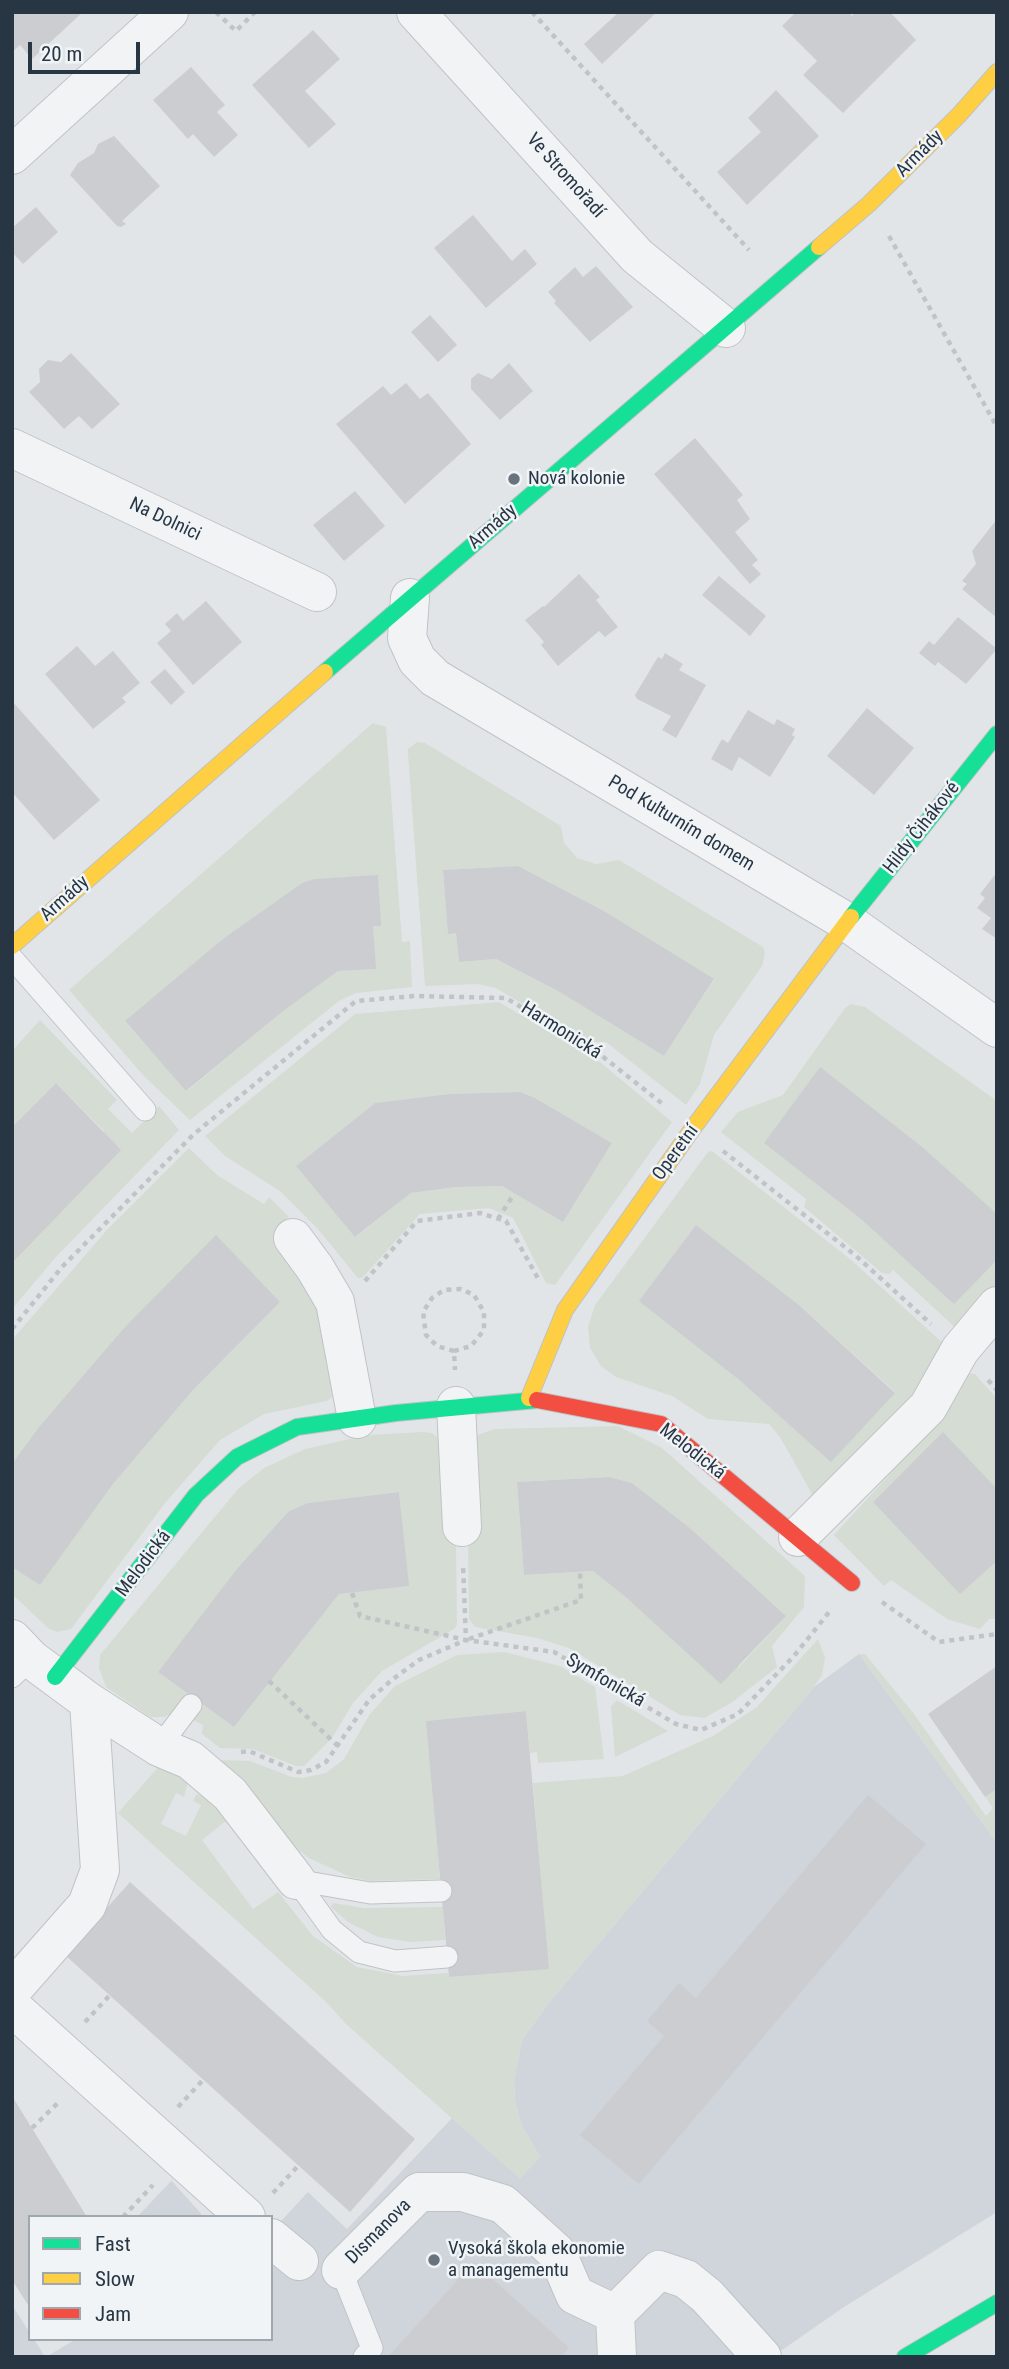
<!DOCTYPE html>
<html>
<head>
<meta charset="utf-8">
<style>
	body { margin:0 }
	#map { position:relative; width:1009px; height:2369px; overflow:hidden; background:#e2e5e8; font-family:"Roboto Condensed",sans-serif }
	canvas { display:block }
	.frame { position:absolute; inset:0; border:14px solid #283543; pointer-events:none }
	.legend { position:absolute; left:28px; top:2215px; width:245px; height:126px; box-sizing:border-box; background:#f0f4f7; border:2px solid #a0a8af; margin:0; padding:9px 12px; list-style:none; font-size:21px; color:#283543 }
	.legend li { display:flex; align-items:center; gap:14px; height:35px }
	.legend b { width:35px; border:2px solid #a0a8af }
	.scale { position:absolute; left:28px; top:42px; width:112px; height:32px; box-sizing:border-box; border:4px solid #283543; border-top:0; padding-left:9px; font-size:21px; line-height:24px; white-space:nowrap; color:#283543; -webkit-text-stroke:5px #f0f4f7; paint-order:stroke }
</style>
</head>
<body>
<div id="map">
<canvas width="1009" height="2369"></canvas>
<div class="frame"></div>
<ul class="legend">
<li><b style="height:9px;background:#16e098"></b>Fast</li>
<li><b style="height:9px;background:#ffcf43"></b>Slow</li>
<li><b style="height:9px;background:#f24e42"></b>Jam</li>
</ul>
<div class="scale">20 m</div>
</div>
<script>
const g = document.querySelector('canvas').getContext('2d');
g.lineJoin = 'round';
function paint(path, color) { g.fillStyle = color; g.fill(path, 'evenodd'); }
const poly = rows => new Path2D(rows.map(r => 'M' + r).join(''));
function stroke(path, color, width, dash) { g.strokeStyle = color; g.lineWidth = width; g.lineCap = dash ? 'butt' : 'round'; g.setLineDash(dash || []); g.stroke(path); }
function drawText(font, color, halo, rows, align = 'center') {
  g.font = font + ' "Roboto Condensed",sans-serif'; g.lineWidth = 5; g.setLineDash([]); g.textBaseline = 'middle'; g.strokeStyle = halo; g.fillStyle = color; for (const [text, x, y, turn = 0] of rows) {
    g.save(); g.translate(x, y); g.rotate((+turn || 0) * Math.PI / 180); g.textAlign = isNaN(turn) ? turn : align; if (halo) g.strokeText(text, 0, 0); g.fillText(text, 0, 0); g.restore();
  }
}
paint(poly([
	[859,1654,997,1843,997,2212,844,2307,772,2357,46,2357,76,2339,271,2339,271,2232,308,2192,347,2229,452,2118,520,2178,540,2157,521,2124,515,2101,514,2081,522,2040,548,2004,814,1687],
	[171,2180,204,2217,137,2217,171,2181],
	[12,2305,30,2333,30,2339,34,2339,45,2357,12,2357]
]), '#d0d5db');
paint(poly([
	[373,723,386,727,402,942,410,941,412,987,356,993,339,1001,190,1120,143,1075,69,990],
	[378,876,380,926,373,926,375,969,338,971,282,1012,187,1091,125,1022,224,938,302,883,315,879],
	[417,742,425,743,561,826,564,843,577,858,596,864,619,860,763,947,765,954,762,966,714,1035,700,1084,686,1105,606,1042,587,1042,496,988,477,984,425,986,408,754,408,749],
	[518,866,604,911,714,980,664,1056,558,991,496,959,459,962,456,933,448,933,443,870],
	[499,1002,600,1062,672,1122,555,1285,546,1283,513,1218,489,1208,420,1214,362,1278,358,1278,317,1228,280,1191,225,1156,205,1136,355,1014],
	[520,1092,535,1098,612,1143,563,1222,502,1186,456,1187,411,1193,356,1237,296,1166,375,1103,449,1094],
	[851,1004,865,1007,997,1101,997,1214,820,1068,764,1143,862,1220,954,1303,997,1260,997,1293,960,1332,893,1270,889,1274,882,1273,804,1207,806,1199,721,1132,738,1112,783,1095,845,1008],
	[40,1020,117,1100,108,1109,132,1133,159,1106,179,1130,55,1258,12,1309,12,1263,33,1238,104,1131,56,1083,12,1127,12,1051],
	[189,1148,217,1175,264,1204,269,1197,289,1217,280,1224,321,1305,332,1397,327,1401,264,1414,220,1440,165,1503,71,1629,57,1632,48,1628,12,1594,12,1567,40,1584,113,1484,193,1390,280,1302,216,1236,12,1464,12,1340,106,1231],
	[712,1151,850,1259,944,1344,917,1399,817,1503,780,1437,769,1424,708,1419,672,1396,616,1377,601,1366,590,1348,588,1327,595,1305,708,1152],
	[696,1225,799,1305,895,1392,831,1461,737,1378,655,1282],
	[968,1373,975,1374,997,1399,997,1489,943,1433,873,1502,960,1593,997,1561,997,1619,989,1619,980,1629,947,1619,891,1580,884,1586,834,1535,945,1414],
	[618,1426,662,1448,805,1576,804,1607,772,1646,777,1667,731,1703,704,1718,680,1715,569,1648,537,1638,475,1627,469,1619,468,1541,476,1436,494,1429],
	[609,1477,632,1483,690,1528,786,1616,739,1667,628,1599,593,1571,524,1575,517,1482],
	[423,1432,432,1433,438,1438,446,1501,456,1545,457,1625,454,1629,382,1671,353,1703,332,1738,304,1766,296,1766,253,1749,220,1748,202,1734,203,1725,175,1711,165,1717,150,1717,106,1687,99,1668,100,1655,238,1489,264,1468,305,1449,368,1435],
	[399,1492,408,1586,339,1594,234,1727,158,1672,289,1511,308,1503],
	[818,1639,825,1658,822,1675,814,1687,548,2004,522,2040,514,2081,515,2101,521,2124,540,2157,520,2179,346,2024,326,2002,118,1813,160,1765,188,1782,184,1797,176,1793,161,1824,186,1836,201,1805,193,1801,197,1794,208,1798,226,1821,202,1840,253,1909,278,1892,313,1936,357,1967,403,1976,448,1973,449,1977,548,1968,533,1783,623,1776,713,1736,757,1707],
	[504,1652,560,1666,595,1687,604,1759,538,1763,537,1752,530,1753,526,1711,427,1721,440,1879,371,1881,350,1877,309,1858,291,1844,218,1760,250,1761,292,1777,303,1778,326,1773,344,1759,370,1714,395,1686,457,1655],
	[859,1654,865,1654,914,1714,986,1816,993,1808,985,1797,997,1789,997,1843],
	[617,1700,668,1731,615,1757,611,1706],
	[333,1903,364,1908,443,1907,445,1940,411,1942,378,1937,348,1922,331,1907]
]), '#d4dcd3');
paint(poly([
	[12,12,83,12,32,59,20,45,12,52],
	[619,12,657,12,602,64,584,44],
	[796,12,848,12,852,16,855,12,890,12,916,40,843,113,803,75,817,61,782,26],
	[313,30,340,59,305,91,336,124,309,148,252,85],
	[191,67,225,105,217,112,238,135,214,157,193,134,188,139,153,100],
	[776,90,819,136,747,205,717,172,761,132,748,118],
	[114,136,160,186,122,221,126,224,121,227,117,226,70,175,78,163,94,153,98,144],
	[36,207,58,232,23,264,12,252,12,228],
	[473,215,512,261,525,249,537,264,486,308,434,248],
	[596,266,633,307,590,342,554,303,556,301,548,292,575,267,583,277],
	[430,315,457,345,438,362,411,332],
	[71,353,120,404,92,429,79,416,64,429,29,392,40,382,39,369,48,360,61,362],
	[509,363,533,391,500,420,471,389,471,379,478,373,492,379],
	[406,383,420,399,428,393,471,444,405,504,336,424,383,386,391,395],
	[695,438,743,495,737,500,750,519,735,532,758,560,752,565,761,574,750,584,654,474],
	[355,491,385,526,344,561,313,525],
	[997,519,997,618,962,589,967,584,962,581,976,564,972,551],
	[579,574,600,597,596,600,618,627,605,637,599,631,558,666,541,645,544,642,525,620,543,606,544,607],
	[719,576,766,616,750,636,702,595],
	[206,601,242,642,193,685,157,643,171,631,165,624,177,613,183,621],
	[958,617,997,649,966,684,938,662,935,666,919,653,929,641,934,645],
	[77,646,95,666,113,651,140,683,122,698,126,702,93,729,45,674],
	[665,653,683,664,679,670,706,685,676,738,662,730,671,716,637,699,635,695,658,657,662,659],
	[165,669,185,692,171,705,150,682],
	[12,701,100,800,54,840,12,792],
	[867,708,914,748,874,795,827,756],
	[748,710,774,725,777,719,795,729,792,735,795,737,770,777,739,757,732,771,711,759,722,739,728,743],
	[518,866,604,911,714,979,664,1056,558,991,496,959,459,962,456,933,448,934,443,870],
	[997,872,997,939,982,929,991,918,977,908,985,898,980,894],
	[378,875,381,926,373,926,376,969,338,971,282,1012,186,1091,125,1021,224,938,302,883,314,879],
	[820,1067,922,1147,997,1214,997,1260,954,1304,862,1220,764,1143],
	[56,1083,121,1150,12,1263,12,1127],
	[520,1092,535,1098,612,1143,563,1222,502,1186,456,1187,411,1193,355,1237,296,1166,375,1103,449,1094],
	[696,1225,799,1305,895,1393,831,1462,737,1378,639,1301],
	[216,1235,280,1302,193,1390,113,1484,40,1585,12,1567,12,1464,40,1426,126,1326],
	[943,1432,997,1489,997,1561,960,1594,873,1502],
	[609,1477,632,1483,690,1528,786,1616,721,1684,628,1599,593,1571,524,1575,517,1482],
	[399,1492,409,1586,339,1594,234,1727,158,1672,237,1569,289,1511,308,1503],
	[997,1666,997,1789,985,1797,928,1714],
	[526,1711,549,1969,449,1977,426,1721],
	[868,1795,926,1844,639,2184,580,2135,664,2036,647,2021,679,1983,696,1998],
	[130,1882,415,2139,350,2212,65,1955],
	[12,2096,87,2217,30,2217,30,2308,12,2280],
	[474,2262,569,2348,561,2357,388,2357]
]), '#cbcdd0');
const lane = poly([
	[12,958,145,1110],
	[12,1677,31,1659],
	[159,1747,191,1705],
	[296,1880,332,1930,359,1952,395,1961,447,1957],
	[296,1880,370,1893,441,1891],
	[341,2270,372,2348,364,2357]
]);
const street = poly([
	[416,12,637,256,726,328],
	[12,155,169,12],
	[12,448,317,592],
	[410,598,407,638,417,660,435,678,847,922,997,1028],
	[293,1238,315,1268,335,1302,357,1419],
	[456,1406,462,1527],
	[798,1537,928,1407,960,1350,997,1306],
	[12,1639,31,1659,89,1702,159,1747,190,1760,230,1794,296,1880],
	[12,1990,87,1905,100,1870,89,1702],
	[12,2007,246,2217],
	[271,2238,299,2261],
	[341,2270,419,2192,463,2192,503,2204,557,2253,575,2295,615,2314],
	[617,2357,615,2314,659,2270,686,2279,707,2296,762,2357]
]);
const fast = poly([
	[325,672,819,247],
	[851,917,997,734],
	[55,1677,196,1495,237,1457,297,1427,396,1413,537,1400],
	[905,2357,997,2303]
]);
const slow = poly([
	[819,247,869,204,959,115,997,72],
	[12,946,325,672],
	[529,1398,565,1310,693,1128,851,917]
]);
const jam = poly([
	[537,1400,661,1424,852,1583]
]);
stroke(lane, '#c0c3c6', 23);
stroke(street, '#c0c3c6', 40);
stroke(fast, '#c0c3c6', 18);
stroke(slow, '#c0c3c6', 18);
stroke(jam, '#c0c3c6', 18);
stroke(poly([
	[216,12,236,31,255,12],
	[532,12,749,250],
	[889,236,997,427],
	[723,1151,855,1255,931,1324],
	[498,1219,514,1194],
	[365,1281,417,1221,480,1213,506,1221,540,1282],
	[12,1329,62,1267,194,1134,356,1001,415,996,506,998,597,1052,664,1105],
	[454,1351,471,1346,484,1330,484,1312,474,1295,461,1289,444,1290,432,1298,423,1312,426,1335,437,1346,454,1351,455,1370],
	[988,1380,997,1390],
	[352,1593,360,1616,466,1640,463,1564],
	[882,1602,939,1642,997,1634],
	[469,1639,581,1600,580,1572],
	[269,1681,338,1746],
	[241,1752,249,1751,298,1772,311,1770,326,1762,369,1700,393,1679,419,1660,466,1640,554,1652,676,1724,701,1730,738,1714,794,1656,830,1611],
	[85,2022,110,1995],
	[178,2107,203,2080],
	[32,2128,60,2101],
	[273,2193,298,2166],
	[123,2217,153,2185]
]), '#c0c4c7', 4.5, [5, 5]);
stroke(lane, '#f2f3f5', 21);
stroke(street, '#f2f3f5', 38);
stroke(fast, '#16e098', 16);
stroke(slow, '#ffcf43', 16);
stroke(jam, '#f24e42', 16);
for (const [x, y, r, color] of [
	[514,479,7,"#69737d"],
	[434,2260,7,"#69737d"]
]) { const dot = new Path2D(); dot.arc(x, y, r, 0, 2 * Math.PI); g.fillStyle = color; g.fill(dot); stroke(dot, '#f0f4f7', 2.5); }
drawText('19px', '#283543', '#f0f4f7', [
	["Armády",920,154,-45],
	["Ve Stromořadí",565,176,48],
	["Na Dolnici",165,520,25],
	["Armády",493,527,-41],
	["Pod Kulturním domem",681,824,31],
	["Hildy Čihákové",922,828,-52],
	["Armády",65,899,-42],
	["Harmonická",561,1031,32],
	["Operetní",676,1153,-54],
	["Melodická",692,1452,38],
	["Melodická",144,1564,-53],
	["Symfonická",605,1681,30],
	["Dismanova",379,2232,-45]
]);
drawText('19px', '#283543', '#f0f4f7', [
	["Nová kolonie",528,479],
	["Vysoká škola ekonomie",448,2249],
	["a managementu",448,2271]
], 'left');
</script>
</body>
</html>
